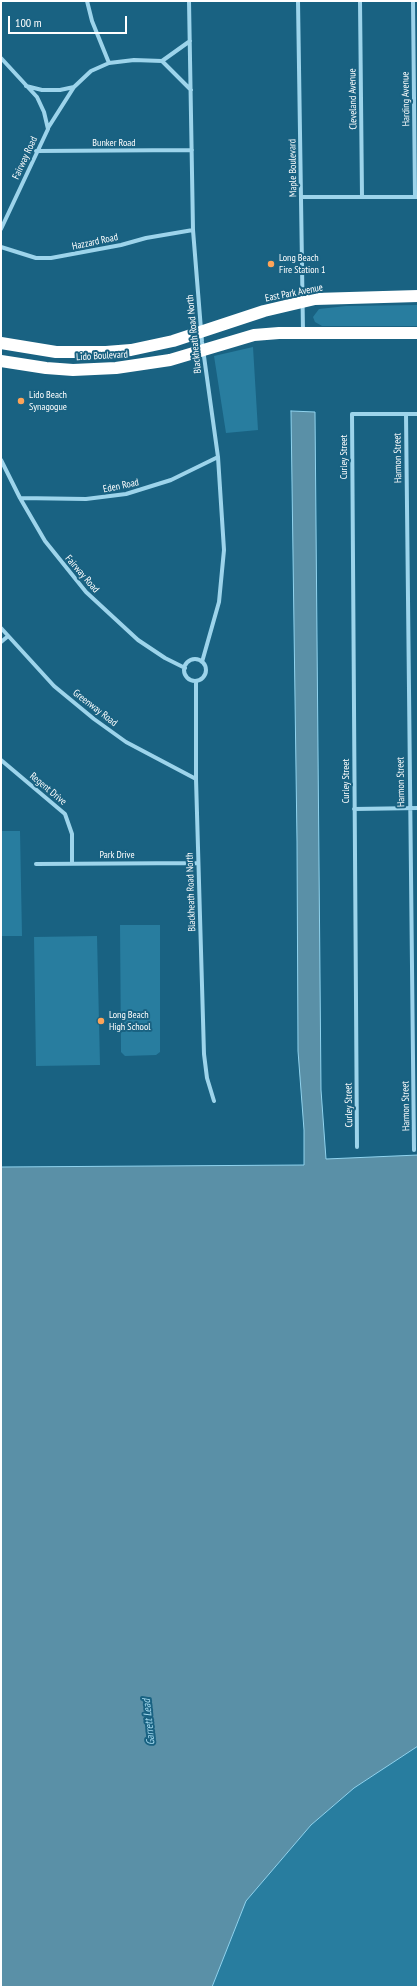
<!DOCTYPE html>
<html>
<head>
<meta charset="utf-8">
<style>
	body { margin:0 }
	#map { position:relative; width:419px; height:1988px; overflow:hidden; background:#196282; font-family:"PT Sans Narrow",sans-serif }
	canvas { display:block }
	.frame { position:absolute; inset:0; border:2px solid #fff; pointer-events:none }
	.scale { position:absolute; left:8px; top:16px; width:119px; height:18px; box-sizing:border-box; border:2px solid #fff; border-top:0; padding-left:5px; font-size:12px; line-height:14px; white-space:nowrap; color:#fff; -webkit-text-stroke:3px #196282; paint-order:stroke }
</style>
</head>
<body>
<div id="map">
<canvas width="419" height="1988"></canvas>
<div class="frame"></div>
<div class="scale">100 m</div>
</div>
<script>
const g = document.querySelector('canvas').getContext('2d');
g.lineJoin = 'round';
function paint(path, color) { g.fillStyle = color; g.fill(path, 'evenodd'); }
const poly = rows => new Path2D(rows.map(r => 'M' + r).join(''));
function stroke(path, color, width, dash) { g.strokeStyle = color; g.lineWidth = width; g.lineCap = dash ? 'butt' : 'round'; g.setLineDash(dash || []); g.stroke(path); }
function drawText(font, color, halo, rows, align = 'center') {
  g.font = font + ' "PT Sans Narrow",sans-serif'; g.lineWidth = 4; g.setLineDash([]); g.textBaseline = 'middle'; g.strokeStyle = halo; g.fillStyle = color; for (const [text, x, y, turn = 0] of rows) {
    g.save(); g.translate(x, y); g.rotate((+turn || 0) * Math.PI / 180); g.textAlign = isNaN(turn) ? turn : align; if (halo) g.strokeText(text, 0, 0); g.fillText(text, 0, 0); g.restore();
  }
}
paint(poly([
	[418,305,418,326,322,326,315,322,313,317,319,309,346,306],
	[253,347,258,430,226,433,214,356],
	[1,831,20,831,22,936,1,936],
	[120,925,160,925,160,1052,156,1055,125,1056,121,1052],
	[97,936,100,1065,36,1066,34,937],
	[418,1746,418,1987,212,1987,246,1901,311,1825,354,1788]
]), '#287d9f');
const water = poly([
	[291,411,315,412,321,1090,326,1159,418,1155,418,1746,354,1788,311,1825,246,1901,212,1987,1,1987,1,1167,304,1165,304,1130,298,1051,297,841,291,411]
]);
paint(water, '#5a90a7');
stroke(water, '#90d3ee', 1);
stroke(poly([
	[87,1,92,21,109,63],
	[189,1,193,230,202,342,218,457,224,550,219,602,202,662],
	[298,1,303,331],
	[360,1,362,197],
	[413,1,415,197],
	[1,58,37,97,44,112,48,129,1,229],
	[162,61,191,90],
	[26,86,42,90,60,90,74,87,91,71,109,63,134,60,162,61,190,41],
	[48,128,74,87],
	[36,151,192,150],
	[301,197,418,197],
	[1,247,36,258,51,258,121,245,146,238,193,230],
	[406,414,414,1150],
	[1,460,20,498,45,541,86,592,138,640,165,658,185,668],
	[20,498,86,499,126,494,171,480,218,457],
	[1,628,54,686,94,719,126,742,196,779],
	[1,642,7,637],
	'184 670a11 11 0 1 1 22 0a11 11 0 1 1-22 0Z',
	[196,681,196,779,204,1054,207,1078,214,1101],
	[1,760,65,814,72,834,72,864],
	[354,809,418,808],
	[36,864,197,863],
	[357,1147,352,414,418,414]
]), '#9dd4eb', 4);
stroke(poly([
	[1,343,56,352,106,352,131,350,173,341,264,311,315,299,418,296],
	[1,361,46,368,73,370,116,368,170,360,254,335,279,333,418,333]
]), '#fff', 12);
for (const [x, y, r, color] of [
	[271,264,4,"#fea458"],
	[21,401,4,"#fea458"],
	[101,1021,4,"#fea458"]
]) { const dot = new Path2D(); dot.arc(x, y, r, 0, 2 * Math.PI); g.fillStyle = color; g.fill(dot); stroke(dot, '#196282', 1.5); }
drawText('10px', '#fff', '#196282', [
	["Cleveland Avenue",353,99,-91],
	["Harding Avenue",406,99,-91],
	["Bunker Road",114,143],
	["Fairway Road",25,158,-65],
	["Maple Boulevard",293,168,-91],
	["Hazzard Road",95,242,-12],
	["East Park Avenue",294,293,-11],
	["Blackheath Road North",194,334,-96],
	["Lido Boulevard",102,356,-3],
	["Curley Street",344,457,-90],
	["Harmon Street",398,458,-91],
	["Eden Road",121,486,-12],
	["Fairway Road",82,574,49],
	["Greenway Road",95,708,38],
	["Curley Street",346,781,-90],
	["Harmon Street",401,782,-91],
	["Regent Drive",48,789,40],
	["Park Drive",117,855],
	["Blackheath Road North",191,892,-92],
	["Curley Street",349,1105,-91],
	["Harmon Street",406,1106,-91]
]);
drawText('10px', '#fff', '#196282', [
	["Long Beach",279,258],
	["Fire Station 1",279,270],
	["Lido Beach",29,395],
	["Synagogue",29,407],
	["Long Beach",109,1015],
	["High School",109,1027]
], 'left');
drawText('italic 11px', '#a8def3', '#196282', [
	["Garrett Lead",149,1722,-96]
]);
</script>
</body>
</html>
